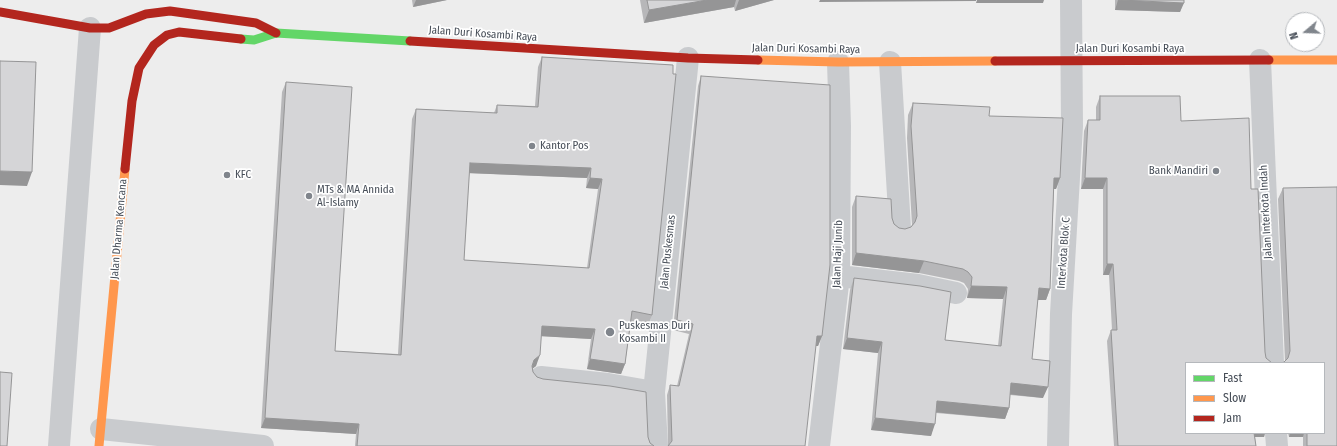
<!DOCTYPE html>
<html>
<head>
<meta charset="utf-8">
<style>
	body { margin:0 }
	#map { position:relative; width:1337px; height:446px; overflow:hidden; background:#ededed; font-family:"Fira Sans Condensed",sans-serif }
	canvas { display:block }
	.legend { position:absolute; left:1185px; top:362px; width:140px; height:72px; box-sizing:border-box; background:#fff; border:1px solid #b5b8bc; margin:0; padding:5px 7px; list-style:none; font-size:12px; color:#464d57 }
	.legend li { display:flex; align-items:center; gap:8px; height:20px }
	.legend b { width:20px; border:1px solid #b5b8bc }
	.north { position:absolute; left:1285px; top:12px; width:40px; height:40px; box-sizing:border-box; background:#fff; border:1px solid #b5b8bc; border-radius:50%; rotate:251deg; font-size:11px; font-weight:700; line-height:16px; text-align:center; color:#464d57 }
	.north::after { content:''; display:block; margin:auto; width:14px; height:18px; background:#80858c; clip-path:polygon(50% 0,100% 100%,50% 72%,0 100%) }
</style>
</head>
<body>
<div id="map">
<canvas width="1337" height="446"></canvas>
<ul class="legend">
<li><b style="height:5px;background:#63d668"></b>Fast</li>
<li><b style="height:5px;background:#ff974d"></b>Slow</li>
<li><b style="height:5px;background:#b3261e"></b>Jam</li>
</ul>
<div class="north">N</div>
</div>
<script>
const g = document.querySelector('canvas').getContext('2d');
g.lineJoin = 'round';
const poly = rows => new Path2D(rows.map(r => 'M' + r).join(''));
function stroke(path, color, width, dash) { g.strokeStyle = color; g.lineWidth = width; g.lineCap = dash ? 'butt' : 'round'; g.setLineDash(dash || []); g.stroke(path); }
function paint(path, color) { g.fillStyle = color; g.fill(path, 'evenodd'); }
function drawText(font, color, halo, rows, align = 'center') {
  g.font = font + ' "Fira Sans Condensed",sans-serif'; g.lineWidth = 3.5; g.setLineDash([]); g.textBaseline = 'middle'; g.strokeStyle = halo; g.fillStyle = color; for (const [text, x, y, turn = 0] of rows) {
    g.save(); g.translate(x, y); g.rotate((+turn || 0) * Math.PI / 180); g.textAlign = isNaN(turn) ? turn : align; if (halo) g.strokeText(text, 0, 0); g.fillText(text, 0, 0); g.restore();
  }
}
stroke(poly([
	[1260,60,1273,363],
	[890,62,900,228],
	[839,276,918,285,956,293],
	[541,377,608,384,654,392],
	[101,429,263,446],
	[1276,433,1277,446],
	[59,446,90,28],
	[657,446,654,392,688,58],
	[819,446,839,276,840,126,838,62],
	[1058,446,1061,314,1072,126,1071,0]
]), '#c9cbce', 22);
stroke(poly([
	[241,39,254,40,276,33,410,41]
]), '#63d668', 9);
stroke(poly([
	[758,60,838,62,995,61],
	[1269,60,1337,60],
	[99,446,125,169]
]), '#ff974d', 9);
stroke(poly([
	[0,12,90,28,109,28,146,14,170,11,256,23,276,33],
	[410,41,688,58,758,60],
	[995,61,1269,60],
	[125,169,132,101,139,68,154,45,167,35,179,32,241,39]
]), '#b3261e', 9);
paint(poly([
	[412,0,447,0,413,7],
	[640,0,774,0,735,11,734,7,644,23],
	[1115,0,1184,0,1180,12,1115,10],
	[542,57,673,65,652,315,648,326,631,322,625,364,621,374,587,369,591,339,541,336,536,366,533,368,533,372,537,377,648,437,650,443,654,446,355,446,356,434,261,428,282,92,286,82,335,351,398,354,412,119,416,109,494,113,497,105,535,106,538,67],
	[469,173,587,178,586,188,598,189,587,268,464,260],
	[701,76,822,336,818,346,816,346,668,446,667,395,670,385,677,386,689,334,673,330,698,86],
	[1100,96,1186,433,1265,433,1264,437,1255,437,1256,446,1114,446,1107,341,1111,330,1112,330,1109,275,1103,275,1103,189,1081,189,1084,131,1088,120,1096,120,1096,107],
	[913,103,989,116,1060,178,1056,189,1054,189,1050,289,1046,300,1038,300,1032,359,1043,398,1010,395,1009,408,1005,419,936,413,931,436,871,430,878,353,843,349,850,290,854,278,945,340,998,346,1003,299,967,298,968,289,964,283,959,281,919,273,852,265,852,207,856,196,892,218,894,224,899,228,905,229,911,227,912,225,907,138,908,115],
	[1283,188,1337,446,1303,446,1303,437,1289,437,1288,433,1324,433,1284,362,1285,361,1278,199]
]), '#b7b7b9');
paint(poly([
	[416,0,447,0,413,7],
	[707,0,736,0,734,7,644,23,649,10],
	[739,0,774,0,735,11],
	[820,0,976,0,976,1,819,2],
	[977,0,1044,0,1043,3,976,3],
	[1118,0,1184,3,1180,12,1115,10],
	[470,163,591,168,587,178,466,173],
	[0,171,32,172,27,186,0,185],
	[590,178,602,179,598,189,586,188],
	[1054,178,1060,178,1056,189,1050,189],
	[1085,178,1107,178,1103,189,1081,189],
	[856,253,924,261,919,273,852,265],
	[1107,264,1113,264,1109,275,1103,275],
	[971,286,1007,287,1003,299,967,298],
	[1039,288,1050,289,1046,300,1035,300],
	[542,326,595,329,591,339,538,336],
	[817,336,822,336,818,346,813,346],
	[847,338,882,342,878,353,843,349],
	[540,355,536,366,531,370,534,360],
	[590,359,625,364,621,374,587,369],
	[1011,383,1048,387,1043,398,1007,394],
	[937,401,1009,408,1005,419,933,412],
	[265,418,359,424,356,434,261,428],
	[875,418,935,424,931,436,871,430],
	[1251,433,1265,433,1264,437,1250,437],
	[1290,433,1304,433,1303,437,1289,437]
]), '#959596');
const building = poly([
	[647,0,707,0,649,10,647,0],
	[1121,0,1184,0,1184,3,1121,0],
	[542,57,673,65,673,74,676,74,652,315,632,311,625,364,590,359,595,329,542,326,540,355,534,360,532,366,533,372,537,377,543,379,610,386,646,392,648,437,650,443,654,446,357,446,359,424,265,418,286,82,352,87,335,351,401,355,416,109,497,113,497,105,538,107,542,57],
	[470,163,591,168,590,178,602,179,589,268,464,260,470,163],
	[0,61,36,62,32,172,0,171,0,61],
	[701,76,830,85,830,265,822,336,817,336,805,446,668,446,672,441,670,385,679,386,693,324,677,320,701,76],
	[1100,96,1180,96,1181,121,1249,118,1251,189,1258,189,1265,352,1266,358,1272,363,1186,363,1186,433,1254,433,1256,446,1118,446,1111,330,1117,330,1113,264,1107,264,1107,178,1085,178,1088,120,1100,120,1100,96],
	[913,103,990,107,989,116,1063,118,1060,178,1054,178,1050,289,1039,288,1032,359,1050,361,1048,387,1011,383,1009,408,937,401,935,424,875,418,882,342,847,338,854,278,920,286,951,292,945,340,1001,346,1007,287,971,286,972,277,968,272,963,269,924,261,856,253,856,196,891,199,892,218,894,224,899,228,905,229,911,227,915,222,917,216,911,126,913,103],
	[1337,187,1337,446,1307,446,1307,433,1324,433,1324,363,1282,363,1284,362,1288,358,1290,351,1283,188,1337,187],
	[0,372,12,373,7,446,0,446,0,372]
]);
paint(building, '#d5d5d7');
stroke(building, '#959596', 1);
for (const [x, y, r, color] of [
	[532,146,4,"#80858c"],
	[1216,171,4,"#80858c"],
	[227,175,4,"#80858c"],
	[309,196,4,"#80858c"],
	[610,332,5,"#80858c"]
]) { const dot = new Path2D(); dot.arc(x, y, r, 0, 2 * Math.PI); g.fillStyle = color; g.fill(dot); stroke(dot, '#fff', 1.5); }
drawText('11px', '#464d57', '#fff', [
	["Jalan Duri Kosambi Raya",483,34,4],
	["Jalan Duri Kosambi Raya",806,49,1],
	["Jalan Duri Kosambi Raya",1130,49],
	["Jalan Interkota Indah",1266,212,-93],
	["Jalan Dharma Kencana",119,229,-85],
	["Jalan Puskesmas",668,252,-84],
	["Interkota Blok C",1064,253,-86],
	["Jalan Haji Junib",838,254,-88]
]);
drawText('11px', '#464d57', '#fff', [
	["Kantor Pos",540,146],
	["Bank Mandiri",1208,171,"right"],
	["KFC",235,175],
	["MTs & MA Annida",317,190],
	["Al-Islamy",317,203],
	["Puskesmas Duri",619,326],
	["Kosambi II",619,339]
], 'left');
</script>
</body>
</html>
